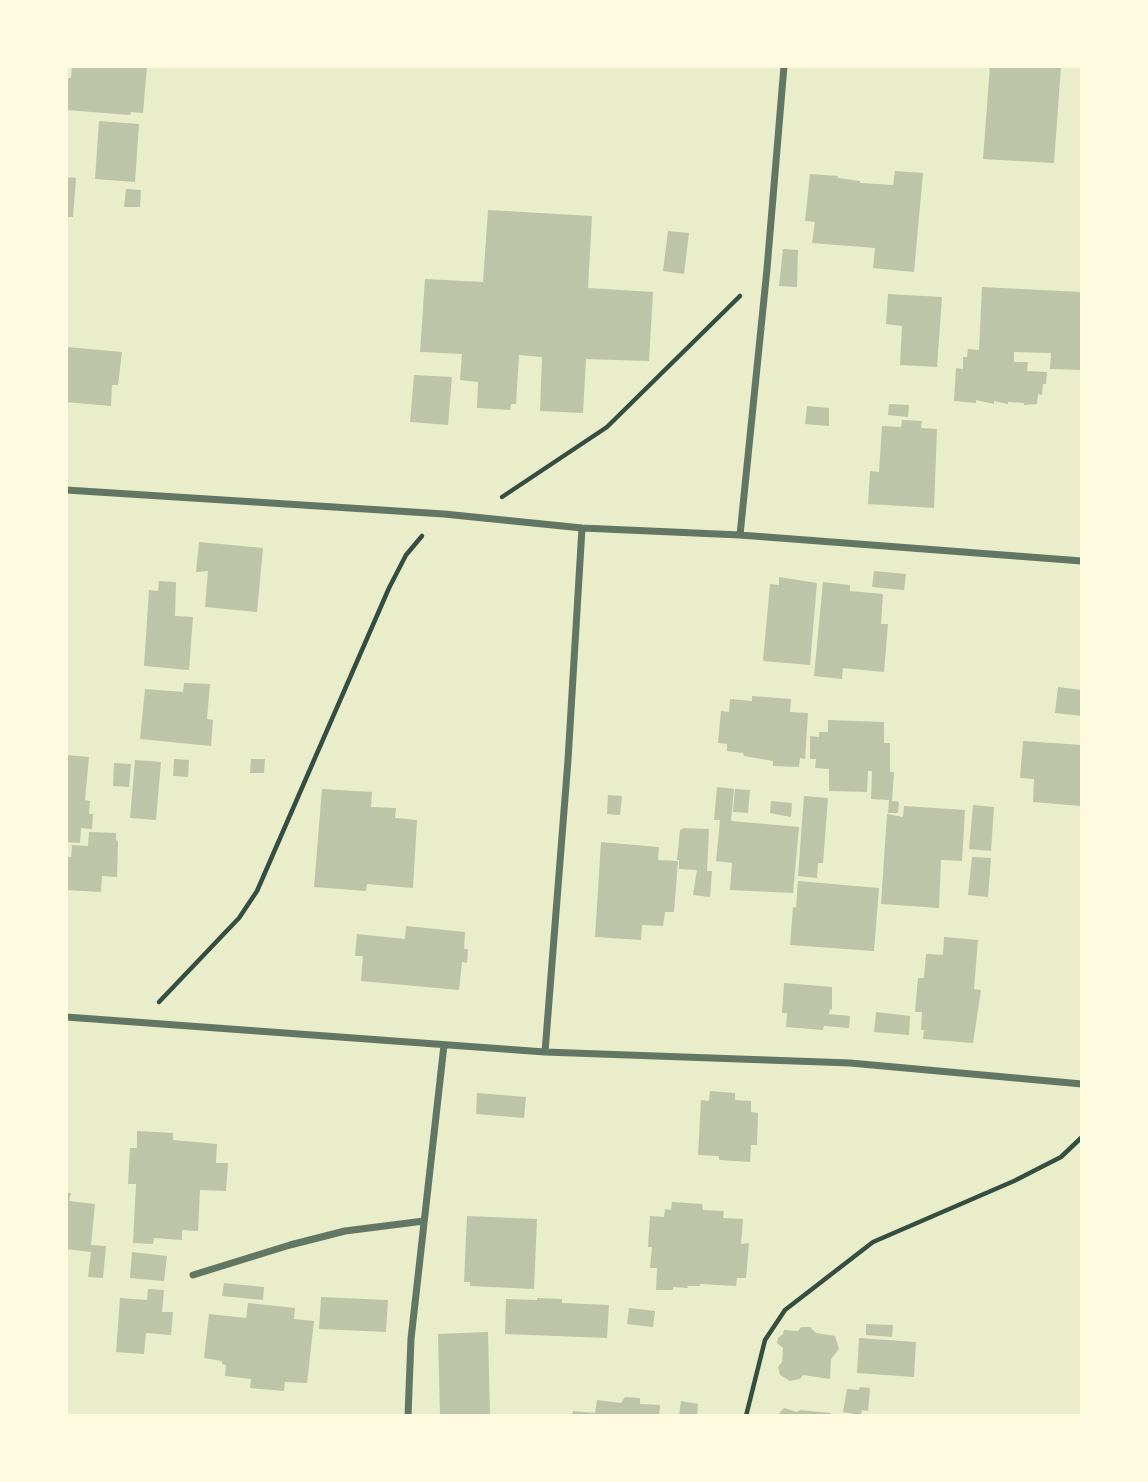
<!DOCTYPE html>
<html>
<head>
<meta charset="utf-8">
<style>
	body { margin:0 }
	#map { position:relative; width:1148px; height:1482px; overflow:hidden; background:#e9edc9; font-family:"Public Sans",sans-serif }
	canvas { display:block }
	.frame { position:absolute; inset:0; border:68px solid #fefae0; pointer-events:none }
</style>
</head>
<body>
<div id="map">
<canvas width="1148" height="1482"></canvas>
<div class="frame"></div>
</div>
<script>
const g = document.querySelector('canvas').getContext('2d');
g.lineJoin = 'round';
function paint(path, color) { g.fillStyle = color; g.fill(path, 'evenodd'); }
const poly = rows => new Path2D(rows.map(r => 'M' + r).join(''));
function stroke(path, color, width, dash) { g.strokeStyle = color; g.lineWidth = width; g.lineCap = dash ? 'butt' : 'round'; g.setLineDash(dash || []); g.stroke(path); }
paint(poly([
	[72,66,147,66,143,113,131,112,130,115,66,110,66,78,71,78],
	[990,66,1061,67,1054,163,983,159],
	[99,121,139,124,135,182,95,179],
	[895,171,923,173,914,272,873,268,875,248,812,243,815,222,805,221,810,174,838,176,838,178,860,181,860,183,893,185],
	[66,177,76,178,73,217,66,217],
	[126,189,141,190,140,207,124,207],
	[488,210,592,216,588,288,653,292,649,361,586,359,583,413,540,411,542,357,519,355,516,404,511,404,510,410,477,408,478,382,460,380,462,354,420,352,425,279,483,282],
	[668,231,689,233,684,274,663,271],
	[783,249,798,250,797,287,779,286],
	[982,287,1082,292,1082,370,1050,369,1051,353,1014,352,1014,362,1028,362,1027,371,1047,372,1046,384,1043,384,1042,395,1038,394,1037,404,1024,405,1024,403,1008,402,1008,404,994,401,994,404,976,400,976,403,954,401,956,368,963,369,963,357,967,357,968,349,979,350],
	[888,294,942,297,937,367,900,365,902,326,886,324],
	[67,347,122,352,118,385,112,385,111,406,66,402],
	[414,375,452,377,448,425,410,422],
	[889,404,909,405,908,417,888,415],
	[807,406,829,408,829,426,805,424],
	[902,420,922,421,921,428,937,429,934,508,868,504,870,471,879,472,882,426,901,427],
	[199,542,263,548,257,612,205,607,208,571,196,572],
	[874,571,906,574,904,590,872,587],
	[779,577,817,583,810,665,763,661,770,584,779,585],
	[159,581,176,582,175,616,193,617,189,670,144,666,149,590,158,591],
	[823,582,850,585,850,591,883,594,881,624,888,624,884,672,843,668,842,679,814,676],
	[184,683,210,684,207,719,213,720,211,746,140,739,145,689,183,692],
	[1058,687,1082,690,1082,716,1055,713],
	[752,696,791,699,790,712,808,713,805,759,800,758,799,767,773,766,773,761,744,756,743,753,727,751,727,744,718,743,721,711,729,712,730,699,752,701],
	[828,720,884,722,884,743,890,743,890,772,894,772,892,801,899,802,898,813,888,813,889,800,871,799,872,771,868,771,867,792,829,791,829,769,815,768,816,759,810,759,810,736,819,737,819,732,828,732],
	[1023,741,1082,745,1082,806,1033,802,1034,779,1020,778],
	[66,755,89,757,85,800,90,801,89,814,93,814,92,829,81,828,80,843,66,842],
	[174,759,189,760,188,777,173,776],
	[251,759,265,759,264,773,250,773],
	[135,760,161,762,156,820,130,818],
	[114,763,131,764,129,787,113,786],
	[717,787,734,789,731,821,799,827,793,893,730,890,732,863,716,861,720,820,714,820],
	[322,789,372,792,371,807,396,808,395,818,417,820,413,888,367,884,366,891,314,887],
	[735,789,750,790,748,813,733,812],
	[608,795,622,796,620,815,607,814],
	[804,796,828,798,823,863,818,863,817,878,798,876],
	[771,801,792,803,791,817,770,813],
	[973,805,994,807,991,851,969,849],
	[904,806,965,810,962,861,941,860,939,908,881,904,887,814,903,817],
	[684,828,709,829,707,871,712,871,710,897,693,895,697,870,679,869,679,860,677,860,680,830],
	[89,832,116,833,116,840,118,841,117,877,102,876,101,892,66,890,66,857,71,857,72,845,88,846],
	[601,842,659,847,658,860,678,861,674,912,665,912,663,926,642,925,641,940,595,937],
	[972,857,991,858,988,897,968,895],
	[798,881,879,888,874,951,790,945,793,907,796,908],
	[406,926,465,932,464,949,468,949,467,963,462,962,459,990,361,981,363,956,355,956,357,934,405,939],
	[944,937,978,940,974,989,981,990,973,1043,923,1039,924,1030,921,1030,922,1012,915,1012,918,978,924,978,926,954,943,955],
	[784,983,832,987,832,1010,830,1009,829,1014,850,1016,849,1028,824,1026,823,1030,786,1027,787,1013,782,1013],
	[876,1012,910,1016,909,1035,874,1032],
	[710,1091,735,1093,735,1100,751,1101,751,1112,758,1113,757,1145,751,1145,750,1162,719,1160,719,1156,698,1155,701,1100,709,1101],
	[477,1093,526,1097,524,1118,476,1114],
	[137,1131,173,1133,173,1140,217,1144,216,1163,228,1163,226,1191,200,1190,198,1231,182,1230,182,1240,154,1238,153,1244,133,1243,136,1184,128,1184,130,1148,137,1148],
	[66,1193,71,1193,69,1201,95,1204,91,1245,106,1246,103,1278,88,1277,91,1252,66,1249],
	[672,1202,702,1204,703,1210,724,1211,723,1218,743,1219,741,1244,749,1243,746,1278,737,1278,736,1286,700,1284,700,1286,687,1286,688,1288,673,1287,673,1290,656,1290,657,1268,650,1268,652,1247,648,1247,650,1216,664,1217,665,1209,671,1210],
	[467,1216,537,1219,534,1289,470,1286,470,1282,464,1282],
	[132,1252,167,1256,164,1281,130,1278],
	[224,1283,264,1287,263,1300,222,1296],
	[148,1289,164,1290,162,1312,173,1312,171,1335,146,1333,144,1354,116,1352,120,1298,147,1300],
	[321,1297,388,1300,386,1332,319,1329],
	[537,1298,562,1299,562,1303,609,1305,607,1338,505,1334,506,1299,537,1300],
	[248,1303,295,1308,294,1319,314,1321,307,1383,285,1382,284,1391,250,1388,251,1379,225,1376,226,1365,222,1364,222,1361,204,1358,209,1314,246,1318],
	[629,1308,655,1311,653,1327,627,1324],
	[866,1324,893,1325,892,1337,866,1335],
	[801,1327,810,1327,816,1333,835,1336,839,1349,831,1359,830,1379,803,1375,800,1379,790,1381,780,1375,778,1367,782,1362,783,1348,777,1343,778,1338,783,1334,784,1330,798,1331],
	[488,1332,490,1416,440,1416,438,1334],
	[859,1338,916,1342,914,1377,857,1373],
	[860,1387,870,1388,868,1411,862,1410,861,1415,843,1412,847,1389,859,1390],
	[625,1397,640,1398,640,1404,660,1405,659,1416,572,1416,573,1411,595,1413,597,1400,621,1403],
	[681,1401,698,1404,697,1416,679,1416],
	[784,1408,797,1412,800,1410,831,1413,830,1416,777,1416]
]), '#bcc5a7');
stroke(poly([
	[502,497,607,427,740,296],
	[159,1002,239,918,257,891,389,588,406,555,422,536],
	[746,1416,765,1340,785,1310,873,1242,1014,1181,1061,1157,1082,1137]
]), '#344e41', 4.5);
stroke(poly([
	[66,490,444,514,582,528,740,535,1082,561],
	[740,535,767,269,784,66],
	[66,1017,545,1052,850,1063,1082,1084],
	[545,1052,568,760,582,528],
	[193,1275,290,1245,345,1231,424,1221],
	[408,1416,411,1339,444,1045]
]), '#617663', 7);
</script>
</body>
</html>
